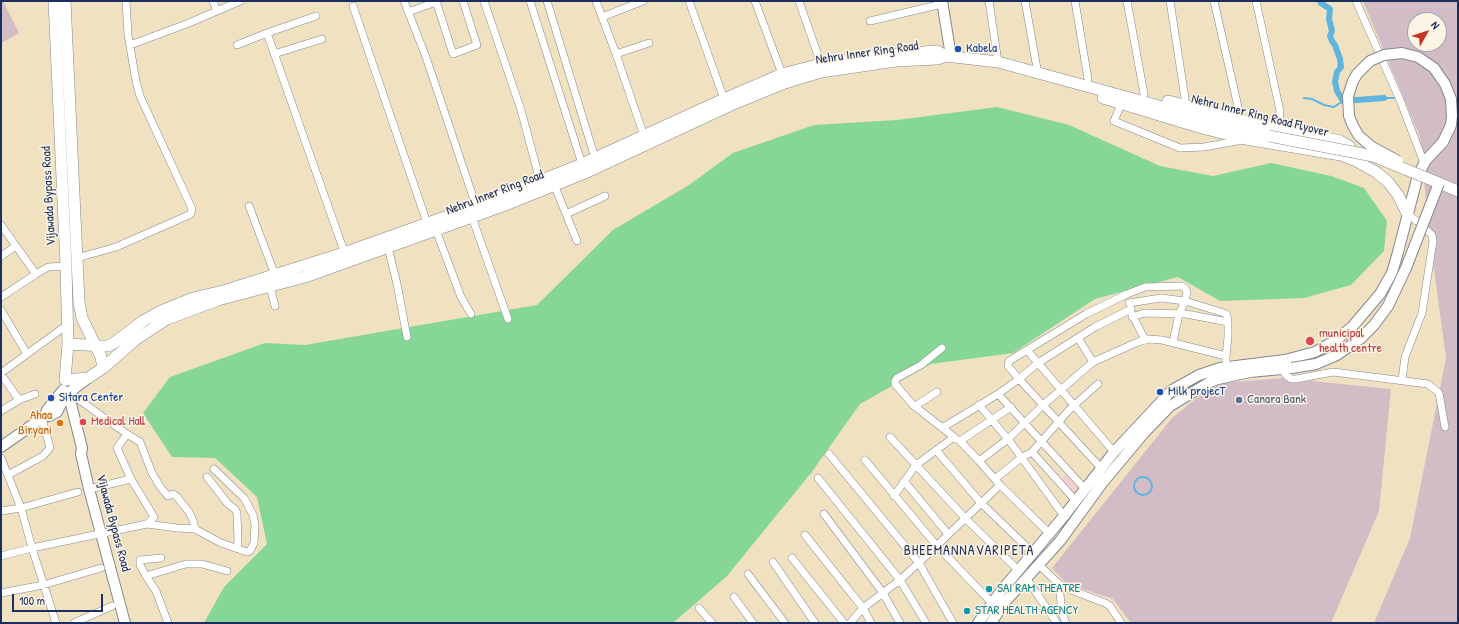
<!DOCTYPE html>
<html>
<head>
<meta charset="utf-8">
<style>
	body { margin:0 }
	#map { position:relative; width:1459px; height:624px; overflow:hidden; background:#f0e1c1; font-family:"Patrick Hand",sans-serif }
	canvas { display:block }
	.frame { position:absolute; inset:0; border:2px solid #1b2f5e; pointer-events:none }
	.north { position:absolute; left:1407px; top:12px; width:40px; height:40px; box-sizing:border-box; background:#fcf5e5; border:1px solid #a2a6af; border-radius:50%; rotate:51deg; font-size:11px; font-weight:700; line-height:16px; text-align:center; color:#1b2f5e }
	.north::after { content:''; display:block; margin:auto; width:14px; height:18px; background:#c8321e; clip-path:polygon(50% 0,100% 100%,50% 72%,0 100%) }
	.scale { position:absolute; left:12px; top:594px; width:91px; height:18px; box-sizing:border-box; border:2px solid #1b2f5e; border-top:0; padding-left:5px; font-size:12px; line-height:14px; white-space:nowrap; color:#1b2f5e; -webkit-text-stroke:3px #fcf5e5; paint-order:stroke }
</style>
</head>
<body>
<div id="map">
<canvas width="1459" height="624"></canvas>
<div class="frame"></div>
<div class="north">N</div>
<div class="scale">100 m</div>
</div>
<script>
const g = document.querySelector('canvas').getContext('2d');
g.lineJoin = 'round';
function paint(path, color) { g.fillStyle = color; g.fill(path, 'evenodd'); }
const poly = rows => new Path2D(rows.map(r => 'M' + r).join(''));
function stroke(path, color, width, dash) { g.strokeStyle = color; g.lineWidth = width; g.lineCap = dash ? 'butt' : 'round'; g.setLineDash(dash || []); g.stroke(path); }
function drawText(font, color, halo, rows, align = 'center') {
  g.font = font + ' "Patrick Hand",sans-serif'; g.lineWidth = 3; g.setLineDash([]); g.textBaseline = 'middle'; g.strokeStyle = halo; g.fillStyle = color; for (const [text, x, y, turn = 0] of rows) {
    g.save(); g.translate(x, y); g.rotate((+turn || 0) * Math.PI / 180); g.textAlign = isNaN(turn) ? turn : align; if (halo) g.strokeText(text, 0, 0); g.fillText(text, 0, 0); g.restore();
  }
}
paint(poly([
	[1066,475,1078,487,1072,493,1061,480]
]), '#f7cfd1');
paint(poly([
	[1,1,3,1,19,33,1,43],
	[1363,1,1458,1,1458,623,1374,623,1410,538,1446,358,1429,232,1420,137],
	[1415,20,1439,20,1439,44,1415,44],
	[1283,378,1391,389,1379,511,1331,623,1255,623,1252,622,1251,623,1131,623,1113,599,1067,584,1052,568,1172,418,1194,400,1222,383]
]), '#d2bdc6');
paint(poly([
	[997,107,1069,125,1160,166,1213,176,1271,163,1331,176,1364,188,1387,221,1384,251,1351,285,1304,298,1220,301,1178,277,1095,299,1013,353,931,364,860,404,811,473,727,576,673,623,204,623,224,587,267,544,257,497,215,458,172,457,143,413,170,377,265,343,305,345,537,305,613,230,689,185,733,153,814,125,897,120]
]), '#86d797');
stroke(poly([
	[1304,98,1312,99,1324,105,1334,107,1343,101],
	[1384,98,1394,98],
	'1134 486a9 9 0 1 1 18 0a9 9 0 1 1-18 0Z'
]), '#61b4dd', 2);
stroke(poly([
	[1320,1,1321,3,1330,9,1329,19,1332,31,1330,36,1332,41,1335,45,1340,59,1341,67,1337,72,1335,82,1337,91,1343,101,1384,98]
]), '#61b4dd', 6);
const street = poly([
	[213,1,217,11],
	[404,1,426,57,476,206],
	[436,1,453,54,477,45,463,1],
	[484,1,521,110,540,181],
	[530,1,582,164],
	[547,1,595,158],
	[596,1,616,54,644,136],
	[689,1,724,99],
	[755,1,782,74],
	[799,1,821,64],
	[989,1,998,62],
	[1025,1,1038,74],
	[1075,1,1088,79],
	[1127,1,1144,94],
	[1170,1,1186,105],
	[1214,1,1241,120],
	[1256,1,1280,111,1278,128],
	[1356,1,1400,100,1424,163],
	[353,6,427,223],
	[408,12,436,2],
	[602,17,643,1],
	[870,21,942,4],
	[267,33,316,16],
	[130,45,189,23,240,1],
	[237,45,267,33,346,257],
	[274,54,322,39],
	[616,54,649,43],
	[1121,104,1114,121,1180,148,1204,147,1243,140],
	[553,182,577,241],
	[249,206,275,275],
	[566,214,605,196],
	[472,217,508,319],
	[1,225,36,274,48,267,66,266],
	[436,230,461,297,471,314],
	[388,247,397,284,407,337],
	[1,256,16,246],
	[77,258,116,247,189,215,191,213,192,209,188,200,140,96,136,81,128,35,126,1],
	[270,287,275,306],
	[1,297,36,274],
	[1129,303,1161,298,1185,301,1224,313,1227,315,1228,322,1228,337,1226,356],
	[1,310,27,354],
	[1132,314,1145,340],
	[1132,317,1144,313,1186,314,1228,322],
	[1078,338,1093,362],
	[942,348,921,365,897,378,895,381,895,384,913,405,954,437],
	[1027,350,1114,452],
	[1282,369,1286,375,1291,379,1296,379,1333,372,1428,384,1439,393,1445,427],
	[1,373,67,325],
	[1,374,19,400],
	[1402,380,1405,357,1422,313,1433,241,1432,235,1417,221,1408,215],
	[998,394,1085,489],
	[979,405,1008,439,1064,516],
	[915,406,937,392],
	[1011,407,960,441,979,461,1000,485,1050,534],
	[1,411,19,400,35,394],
	[942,428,998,394,1019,379,1038,363,1095,327,1131,309],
	[127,434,140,442,152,473,161,488,168,496,173,494,177,497,189,512,193,520,195,529],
	[890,437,966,519,1018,570],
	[936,450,981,503,1033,553],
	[1032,452,1076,501],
	[829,454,919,563,953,623],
	[1,458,21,508,32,548,56,623],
	[865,460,937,546,992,603],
	[979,461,1008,439,1042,406,1093,362,1138,342,1149,339,1162,340,1226,356,1226,367],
	[1101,468,1019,379,1008,366,1009,361,1086,314,1127,294,1145,287,1182,286,1185,288,1187,292,1185,301,1179,314,1173,342],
	[8,475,43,456,50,448,42,418],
	[207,477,228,504,235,509,237,513,238,541,237,548],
	[818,478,900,580,926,623],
	[995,479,1021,458,1032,452,1070,409,1098,384],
	[904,481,948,534],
	[89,489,131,479],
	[894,496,916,465,954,437,956,439],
	[1,511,21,508,78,492],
	[824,514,883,593,900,623],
	[147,524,177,528,195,529,221,543,247,552,250,551,254,543,255,525,253,515,244,498,214,469],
	[805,535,863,608,871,623],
	[1,556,32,548,147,524,154,517,131,479,117,448,127,434,71,394],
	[161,558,140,560,140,565,146,576,156,591,168,623],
	[792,558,844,623],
	[773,562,815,623],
	[1038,564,1059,584,1066,588,1105,603,1110,606,1121,623],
	[748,574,785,623],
	[146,576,186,564,202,564,227,571],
	[1026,578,1057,623],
	[1059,584,1062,613,1066,623],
	[1,593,43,585,101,568],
	[734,597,753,623],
	[699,608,712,623],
	[74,623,112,606],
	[850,623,863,608,900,580,927,555,1000,485]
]);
const secondary = poly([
	[942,1,951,56],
	[71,391,88,378],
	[69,396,82,448,81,454,89,489,125,623],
	[45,416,47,410,63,390],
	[1,447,45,416,49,416,57,412,65,396],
	[978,623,1001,591,1064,516,1114,452,1172,390,1199,375,1220,368,1285,360,1315,352,1336,340,1352,327,1380,294,1392,273,1398,252,1418,175,1426,160,1443,142,1451,125,1452,116,1451,99],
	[991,623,1004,603,1060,541,1103,482,1144,433,1170,406,1210,382,1218,379,1250,372,1292,368]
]);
const primary = poly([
	[54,1,66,266,68,344,65,380,88,378,103,368,135,340,167,319,218,300,305,277,508,204,585,173,731,105,785,83,821,72,896,61,937,59,946,56,998,62,1269,136],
	[65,1,79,302,82,318,101,357,103,368],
	[1103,98,1202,128,1246,139,1341,155,1356,161,1376,172,1388,182,1398,195,1408,215],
	[1168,101,1241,120,1340,141,1349,146,1355,158],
	[1439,183,1458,191],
	[68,344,103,346,108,346,114,343,143,321,161,311,193,298,223,291,344,253,476,206,582,164,724,99,782,74,821,64,870,56,937,51,946,56]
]);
stroke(street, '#868890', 8);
stroke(secondary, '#868890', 12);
stroke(primary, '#868890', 12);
stroke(street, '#fff', 7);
stroke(secondary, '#fff', 10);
stroke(primary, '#fff', 11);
const secondaryBridge = poly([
	[1398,161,1372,147,1359,136,1353,126,1349,116,1348,96,1353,81,1357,74,1370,61,1384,55,1402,53,1418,57,1434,68,1445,84,1451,99],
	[1292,368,1316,364,1337,355,1360,339,1374,325,1388,306,1406,268,1439,183]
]);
const primaryBridge = poly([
	[1269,136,1373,156,1439,183]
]);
stroke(secondaryBridge, '#868890', 12, []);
stroke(primaryBridge, '#868890', 12, []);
stroke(secondaryBridge, '#fff', 10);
stroke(primaryBridge, '#fff', 11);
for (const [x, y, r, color] of [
	[958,49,4,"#1a4fb4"],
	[1310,341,5,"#e0444e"],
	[1160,392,4,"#1a4fb4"],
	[51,398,4,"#1a4fb4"],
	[1239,400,4,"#5c6f8a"],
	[83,422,4,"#e0444e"],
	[60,423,4,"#e8710a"],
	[989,589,4,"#0f9aa8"],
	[967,611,4,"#0f9aa8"]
]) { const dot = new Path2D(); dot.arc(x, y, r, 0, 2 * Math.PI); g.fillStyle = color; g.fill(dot); stroke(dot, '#fcf5e5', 1.5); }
drawText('13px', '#164399', '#fcf5e5', [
	["Kabela",966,49],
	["Milk projecT",1168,392],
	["Sitara Center",59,398]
], 'left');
drawText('13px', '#1b2f5e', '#fcf5e5', [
	["Nehru Inner Ring Road",867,53,-8],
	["Nehru Inner Ring Road Flyover",1260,116,14],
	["Nehru Inner Ring Road",495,193,-21],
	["Vijawada Bypass Road",49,196,-93],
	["Vijawada Bypass Road",113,523,75]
]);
drawText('13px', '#be3a42', '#fcf5e5', [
	["municipal",1319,334],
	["health centre",1319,349],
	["Medical Hall",91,422]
], 'left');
drawText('13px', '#4e5e75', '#fcf5e5', [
	["Canara Bank",1247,400]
], 'left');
drawText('13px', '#c56008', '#fcf5e5', [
	["Ahaa",52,416],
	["Biryani",52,431]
], 'right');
drawText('13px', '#0d838f', '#fcf5e5', [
	["SAI RAM THEATRE",997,589],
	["STAR HEALTH AGENCY",975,611]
], 'left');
g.letterSpacing = '1px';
drawText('14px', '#1b2f5e', '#fcf5e5', [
	["BHEEMANNAVARIPETA",969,551]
]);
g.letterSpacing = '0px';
</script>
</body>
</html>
